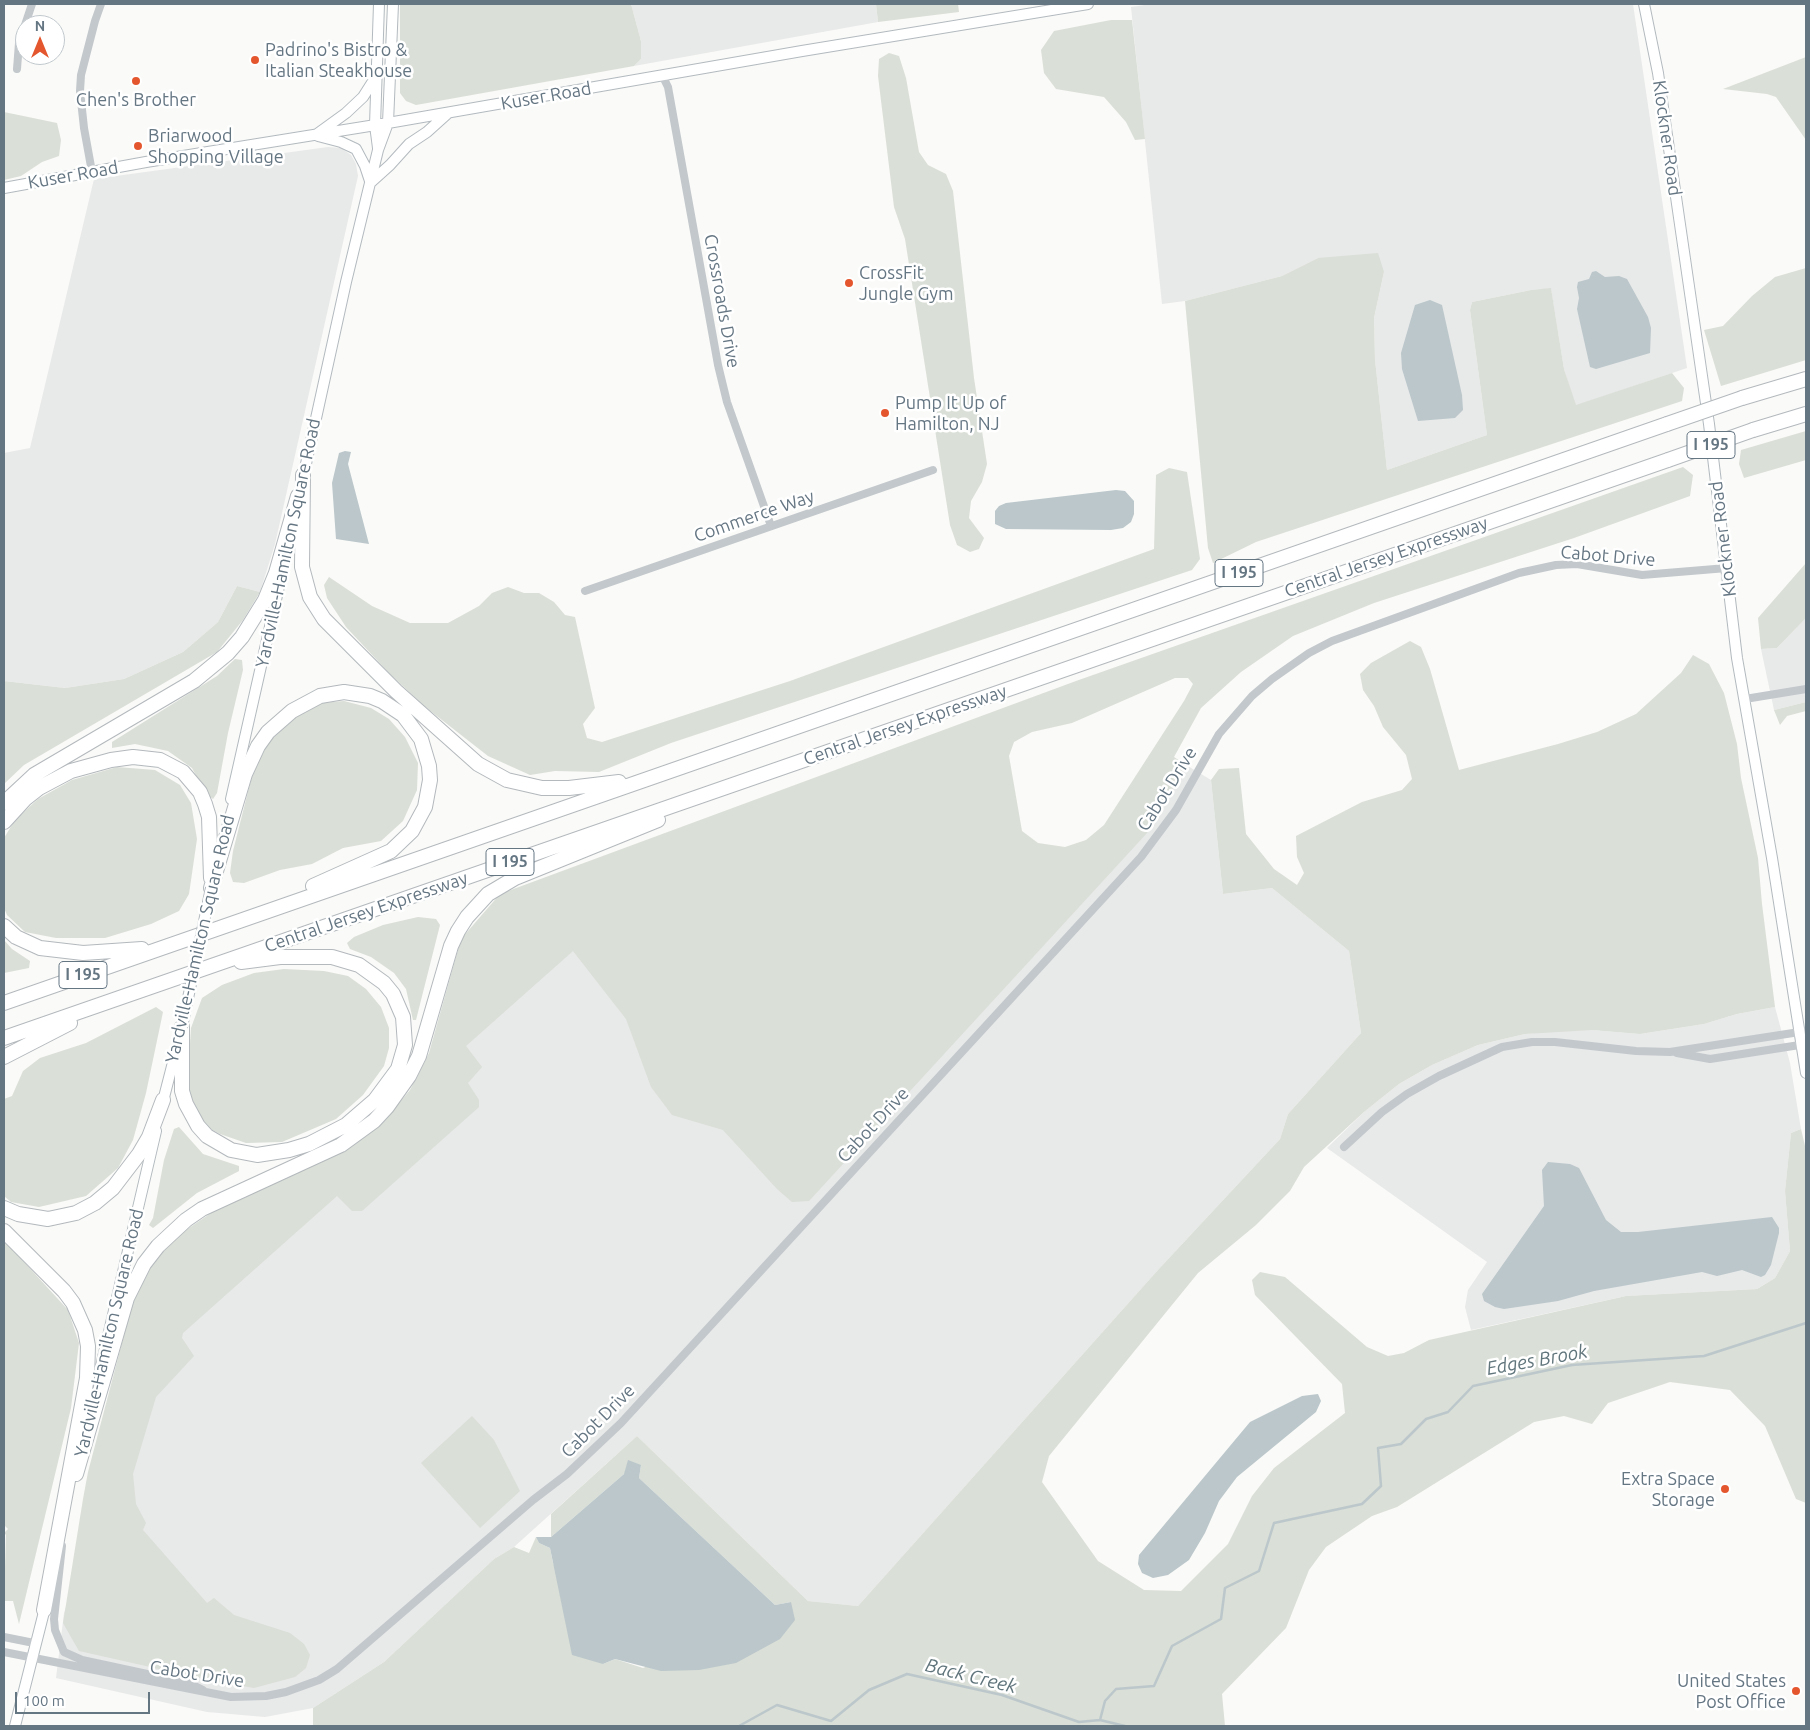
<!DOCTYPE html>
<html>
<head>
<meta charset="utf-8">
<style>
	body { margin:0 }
	#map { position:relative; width:1810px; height:1730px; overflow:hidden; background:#fafaf8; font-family:Ubuntu,sans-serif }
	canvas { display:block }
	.frame { position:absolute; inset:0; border:5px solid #657683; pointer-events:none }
	.north { position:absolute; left:15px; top:15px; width:50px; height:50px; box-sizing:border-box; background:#fff; border:1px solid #c1c8cd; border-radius:50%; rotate:0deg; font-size:14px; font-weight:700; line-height:20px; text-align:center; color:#657683 }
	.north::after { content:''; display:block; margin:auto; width:18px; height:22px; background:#e4572e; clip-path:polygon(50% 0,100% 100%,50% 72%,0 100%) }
	.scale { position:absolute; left:15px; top:1692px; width:135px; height:22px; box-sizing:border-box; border:2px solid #657683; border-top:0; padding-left:6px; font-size:15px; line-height:18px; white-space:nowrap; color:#657683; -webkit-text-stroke:4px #fff; paint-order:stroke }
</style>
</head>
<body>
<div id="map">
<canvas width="1810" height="1730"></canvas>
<div class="frame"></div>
<div class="north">N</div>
<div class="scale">100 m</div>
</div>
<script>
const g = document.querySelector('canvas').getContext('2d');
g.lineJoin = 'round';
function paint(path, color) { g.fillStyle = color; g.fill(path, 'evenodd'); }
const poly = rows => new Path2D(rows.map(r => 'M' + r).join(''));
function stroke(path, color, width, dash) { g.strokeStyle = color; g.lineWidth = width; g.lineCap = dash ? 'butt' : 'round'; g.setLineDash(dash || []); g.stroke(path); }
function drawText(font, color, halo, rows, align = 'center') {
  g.font = font + ' Ubuntu,sans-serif'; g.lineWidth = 5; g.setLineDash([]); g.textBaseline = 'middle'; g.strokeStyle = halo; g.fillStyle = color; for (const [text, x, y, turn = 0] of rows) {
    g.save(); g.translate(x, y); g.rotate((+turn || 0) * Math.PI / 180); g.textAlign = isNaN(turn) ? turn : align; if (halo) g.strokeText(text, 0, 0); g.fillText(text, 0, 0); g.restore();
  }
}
paint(poly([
	[631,4,876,4,878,22,634,66,641,59,641,41],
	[1152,4,1633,4,1687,368,1575,406,1564,369,1551,289,1531,290,1472,302,1470,310,1487,435,1387,470,1375,360,1374,318,1384,272,1318,258,1282,276,1185,301,1162,304,1131,7],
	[328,147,341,148,351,155,356,164,358,176,275,544,260,592,237,586,218,622,183,652,124,679,65,688,4,681,4,453,30,448,94,179],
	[1806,618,1806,702,1774,710,1761,649,1777,648],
	[1173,757,1211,780,1223,894,1272,888,1349,951,1361,1033,1288,1114,1280,1139,1157,1271,858,1606,808,1601,637,1436,514,1547,494,1559,384,1662,313,1708,265,1717,207,1712,56,1678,64,1613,176,1280,378,1159,467,1021,587,923,809,1185],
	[1775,1007,1790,1063,1801,1129,1791,1133,1785,1191,1790,1251,1775,1278,1757,1289,1626,1296,1471,1330,1465,1307,1468,1290,1487,1262,1327,1148,1364,1112,1399,1084,1432,1065,1478,1045,1525,1034,1563,1030,1592,1030,1640,1034,1704,1024,1737,1014]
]), '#e8e9e9');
paint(poly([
	[400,4,631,4,641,41,641,59,634,66,416,105,406,101,400,93],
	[876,4,958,4,959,12,878,22],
	[1111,20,1132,20,1145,139,1135,140,1126,122,1104,97,1056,89,1044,73,1041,50,1054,31],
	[889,53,899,56,906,78,919,152,928,165,946,174,953,191,974,378,987,464,982,482,971,501,969,518,984,538,979,549,970,552,957,545,950,525,905,239,894,207,878,76,879,59],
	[1806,57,1806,140,1776,97,1767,94,1723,89],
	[4,112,57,123,61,140,59,156,42,162,21,176,4,180],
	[1378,253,1384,272,1374,318,1375,360,1387,470,1487,435,1470,310,1472,302,1531,290,1551,288,1564,369,1576,405,1672,373,1684,388,1682,401,1256,542,1213,563,1208,548,1185,301,1282,276,1318,258],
	[1806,268,1806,360,1721,386,1704,330,1723,326,1752,296,1775,277],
	[1806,431,1806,460,1744,478,1739,464,1741,450],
	[1683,467,1693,475,1690,496,1574,538,1374,603,1293,636,1241,672,1201,708,1174,757,1186,765,1147,833,809,1201,792,1202,777,1189,723,1130,672,1115,651,1087,626,1019,573,951,466,1046,482,1067,468,1083,479,1100,479,1107,362,1211,352,1211,337,1196,183,1333,182,1338,194,1356,156,1397,133,1474,136,1504,146,1523,143,1530,207,1603,214,1598,234,1615,290,1633,304,1644,310,1655,306,1668,295,1677,254,1688,208,1680,79,1651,63,1623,83,1499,88,1472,133,1301,150,1264,186,1230,214,1211,356,1142,383,1122,410,1090,429,1053,461,939,500,894,1076,681],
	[1175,678,1188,678,1193,684,1184,701,1104,825,1086,840,1065,847,1038,843,1022,831,1009,756,1014,742,1032,732,1072,723],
	[1169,468,1187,472,1200,559,1192,570,671,743,599,772,555,771,530,775,488,756,424,706,389,673,346,627,327,598,324,585,329,577,372,606,410,623,448,623,479,606,492,593,508,587,524,593,539,593,554,602,565,615,575,617,595,708,583,724,587,738,602,742,790,681,1154,549,1156,475],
	[1806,563,1806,618,1777,648,1761,649,1758,618],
	[237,586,260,592,243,620,217,652,24,765,4,784,4,681,65,688,124,679,183,652,218,622],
	[1410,641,1421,647,1430,669,1459,770,1558,744,1597,732,1636,714,1681,673,1693,655,1709,664,1724,693,1737,744,1741,778,1758,858,1762,904,1775,1007,1737,1014,1704,1024,1640,1034,1592,1030,1525,1034,1478,1045,1432,1065,1399,1084,1364,1112,1304,1167,1290,1191,1256,1225,1198,1273,1049,1456,1042,1482,1098,1561,1144,1590,1181,1591,1228,1544,1252,1496,1274,1468,1345,1413,1342,1384,1255,1295,1252,1280,1260,1272,1285,1277,1367,1347,1388,1356,1404,1353,1429,1340,1626,1296,1757,1289,1775,1278,1790,1251,1785,1191,1791,1133,1801,1129,1806,1150,1806,1503,1796,1499,1765,1426,1730,1390,1670,1382,1608,1403,1592,1424,1564,1416,1534,1422,1397,1507,1372,1516,1326,1547,1309,1570,1286,1628,1222,1694,1225,1726,313,1726,313,1708,384,1662,494,1559,514,1547,529,1553,536,1537,539,1543,550,1548,553,1563,603,1664,615,1659,643,1668,791,1602,775,1605,639,1478,641,1465,624,1474,551,1537,551,1514,637,1436,808,1601,858,1606,1157,1271,1280,1139,1288,1114,1361,1033,1349,951,1272,888,1223,894,1211,780,1219,769,1239,768,1246,834,1274,869,1297,885,1304,873,1297,857,1296,836,1362,802,1402,790,1412,779,1406,755,1383,727,1374,706,1363,690,1360,674,1371,663],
	[235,659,242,660,243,670,228,733,217,793,213,799,206,794,192,768,168,751,135,744,112,748,112,742,217,676],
	[344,701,371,708,389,719,405,737,418,763,417,790,403,821,381,841,343,848,312,864,280,870,244,883,233,882,230,873,233,851,255,764,272,739,295,717,319,703],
	[1806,702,1806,711,1787,716,1780,725,1774,710],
	[117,767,155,770,180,785,191,803,197,839,189,894,179,911,151,924,105,938,56,938,25,932,7,915,4,908,4,838,15,820,38,799,72,780],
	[418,917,436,919,440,925,416,1020,413,1020,406,989,394,973,371,957,350,949,347,943,354,937,383,925],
	[4,940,12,949,30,961,29,968,4,973],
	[284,969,324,971,348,976,366,989,381,1007,389,1028,389,1048,384,1066,363,1095,336,1119,282,1142,246,1143,220,1134,205,1126,192,1108,187,1089,191,1028,202,998,222,985,254,973],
	[156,1007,163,1012,146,1093,133,1140,118,1168,86,1196,39,1207,11,1202,4,1196,4,1099,12,1096,23,1071,40,1058,86,1043],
	[179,1127,203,1154,239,1166,239,1171,197,1193,153,1228,149,1225,153,1218,164,1160,174,1129],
	[4,1240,68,1310,79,1343,71,1408,19,1624,13,1601,4,1601,6,1535,4,1533,8,1529,4,1525],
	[472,1416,494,1440,520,1491,480,1528,421,1463]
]), '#dadfd7');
paint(poly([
	[1596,271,1605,277,1619,276,1627,279,1648,317,1651,328,1650,353,1596,369,1590,367,1577,309,1579,298,1577,287,1578,282,1589,279,1592,272],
	[1430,300,1442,305,1462,395,1463,410,1455,418,1418,421,1402,369,1401,353,1415,305],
	[345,451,351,452,348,464,369,544,336,539,332,483,339,453],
	[1116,490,1125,491,1134,501,1134,514,1131,522,1123,528,1111,530,1006,529,995,524,995,511,999,506,1006,503],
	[1548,1162,1570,1164,1579,1168,1606,1220,1621,1232,1638,1232,1772,1217,1779,1228,1779,1233,1771,1265,1765,1275,1761,1277,1742,1270,1717,1276,1702,1272,1594,1291,1558,1301,1504,1309,1495,1307,1484,1301,1482,1294,1544,1206,1542,1170],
	[1318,1394,1321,1401,1316,1412,1237,1477,1219,1501,1205,1533,1189,1560,1168,1575,1153,1578,1142,1573,1138,1564,1139,1555,1250,1422,1302,1396],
	[628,1460,641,1465,639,1478,775,1605,791,1602,795,1620,780,1639,736,1663,699,1670,661,1671,615,1659,603,1664,572,1655,550,1548,539,1543,536,1537,551,1537,624,1474]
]), '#bbc7cb');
stroke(poly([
	[1100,1720,1105,1701,1116,1689,1154,1686,1172,1646,1221,1619,1225,1588,1259,1571,1274,1523,1362,1504,1381,1486,1378,1448,1401,1444,1426,1419,1448,1412,1473,1386,1572,1365,1704,1356,1806,1323],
	[739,1726,777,1705,831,1721,869,1690,907,1674,1002,1695,1079,1722,1100,1720,1125,1726]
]), '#bbc7cb', 2.5);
const secondary = poly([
	[1644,4,1658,73,1709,424,1737,658,1772,858,1806,1073],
	[317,134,346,113,363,97,377,75],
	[318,136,341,142,356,149,365,166,370,181],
	[378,148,375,125,379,4],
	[370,183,390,165,409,144,427,132,447,114],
	[4,188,146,162,388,123,802,51,1088,4],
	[302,482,346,282,378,150,388,123,393,4],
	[231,799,283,569],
	[162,1105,179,1039],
	[101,1366,156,1131],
	[15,1726,46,1604]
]);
const highway = poly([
	[1742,398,1806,379],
	[1753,430,1806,414],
	[303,475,302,567,310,597,324,619,396,691,478,764,507,780,542,788,569,788,619,782],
	[4,803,34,775,194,681,228,653,242,637,265,600,276,573,298,496],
	[4,822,25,799,39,788,71,771,111,760,133,757,160,760,183,772,200,792,205,804,209,817,211,878],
	[211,888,245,774,258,746,268,732,292,711,320,696,344,692,370,696,382,701,403,715,421,739,429,766,430,780,425,807,412,831,391,851,313,886],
	[4,926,16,937,40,948,83,953,142,949],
	[4,1003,1667,424],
	[182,1027,182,1091,186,1104,198,1126,207,1136,231,1150,257,1155,289,1150,309,1144,346,1125,375,1100,398,1069,405,1045,403,1017,393,994,384,983,359,965,332,957,280,957,241,962],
	[4,1038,1668,460],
	[4,1057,70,1023],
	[4,1208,18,1214,48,1219,76,1213,95,1203,113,1188,139,1154,149,1137,163,1100],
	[4,1231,64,1291,73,1303,85,1330,88,1346,87,1378,44,1610],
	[76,1474,127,1298,144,1264,158,1246,186,1220,202,1209,341,1145,374,1121,387,1107,409,1076,419,1056,451,946,458,931,467,917,488,894,515,878,658,820]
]);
stroke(secondary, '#b3babf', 12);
stroke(highway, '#b4b9bd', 16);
stroke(poly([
	[17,69,19,43,32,4],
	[663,77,668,87,718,365,727,402,771,526],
	[92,172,84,128,80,91,81,75,95,21,101,4],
	[585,591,933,470],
	[1745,699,1806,689],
	[1677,1053,1710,1059,1806,1044],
	[1344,1147,1382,1112,1407,1094,1439,1076,1502,1047,1532,1042,1555,1042,1636,1051,1670,1052,1806,1031],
	[62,1546,54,1619,55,1630,64,1652,82,1660,189,1683,203,1690],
	[4,1637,34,1643],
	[4,1652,231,1697,266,1696,286,1692,319,1680,337,1669,533,1500,567,1474,621,1423,1141,857,1176,810,1219,734,1252,696,1272,679,1309,653,1332,641,1519,573,1556,565,1577,564,1642,575,1727,568]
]), '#c3c8cc', 8);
stroke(secondary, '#fff', 10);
stroke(highway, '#fff', 14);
const secondaryBridge = poly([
	[182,1027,211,888]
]);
const highwayBridge = poly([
	[1667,424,1742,398],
	[1668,460,1753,430]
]);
stroke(secondaryBridge, '#b3babf', 12, []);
stroke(highwayBridge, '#b4b9bd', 16, []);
stroke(secondaryBridge, '#fff', 10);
stroke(highwayBridge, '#fff', 14);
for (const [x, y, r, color] of [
	[255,60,5,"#e4572e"],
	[136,81,5,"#e4572e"],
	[138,146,5,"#e4572e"],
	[849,283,5,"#e4572e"],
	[885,413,5,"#e4572e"],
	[1725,1489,5,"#e4572e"],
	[1796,1691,5,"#e4572e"]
]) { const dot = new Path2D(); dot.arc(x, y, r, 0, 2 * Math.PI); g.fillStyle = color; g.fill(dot); stroke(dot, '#fff', 2); }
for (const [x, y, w] of [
	[1711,445,48],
	[1239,573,48],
	[510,862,48],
	[83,975,48]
]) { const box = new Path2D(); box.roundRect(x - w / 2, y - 13.5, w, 27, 4); g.fillStyle = '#fff'; g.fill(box); stroke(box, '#657683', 1); }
drawText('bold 16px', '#657683', null, [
	["I 195",1711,445],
	["I 195",1239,573],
	["I 195",510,862],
	["I 195",83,975]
]);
drawText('18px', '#657683', '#fff', [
	["Padrino's Bistro &",265,50],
	["Italian Steakhouse",265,71],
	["Chen's Brother",136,100,"center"],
	["Briarwood",148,136],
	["Shopping Village",148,157],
	["CrossFit",859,273],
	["Jungle Gym",859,294],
	["Pump It Up of",895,403],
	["Hamilton, NJ",895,424],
	["Extra Space",1715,1479,"right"],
	["Storage",1715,1500,"right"],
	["United States",1786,1681,"right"],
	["Post Office",1786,1702,"right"]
], 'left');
drawText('18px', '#657683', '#fff', [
	["Kuser Road",546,96,-10],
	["Klockner Road",1667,138,82],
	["Kuser Road",73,175,-10],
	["Crossroads Drive",722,301,80],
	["Commerce Way",754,516,-19],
	["Klockner Road",1723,539,-97],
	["Yardville-Hamilton Square Road",288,543,-78],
	["Cabot Drive",1608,556,5],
	["Central Jersey Expressway",1386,557,-19],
	["Central Jersey Expressway",905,725,-19],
	["Cabot Drive",1167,789,-58],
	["Central Jersey Expressway",366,912,-19],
	["Yardville-Hamilton Square Road",200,939,-77],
	["Cabot Drive",873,1125,-47],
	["Yardville-Hamilton Square Road",109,1333,-77],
	["Cabot Drive",598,1421,-45],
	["Cabot Drive",197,1674,9]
]);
drawText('italic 19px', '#60757c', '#fff', [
	["Edges Brook",1537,1360,-10],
	["Back Creek",971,1676,14]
]);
</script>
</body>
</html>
